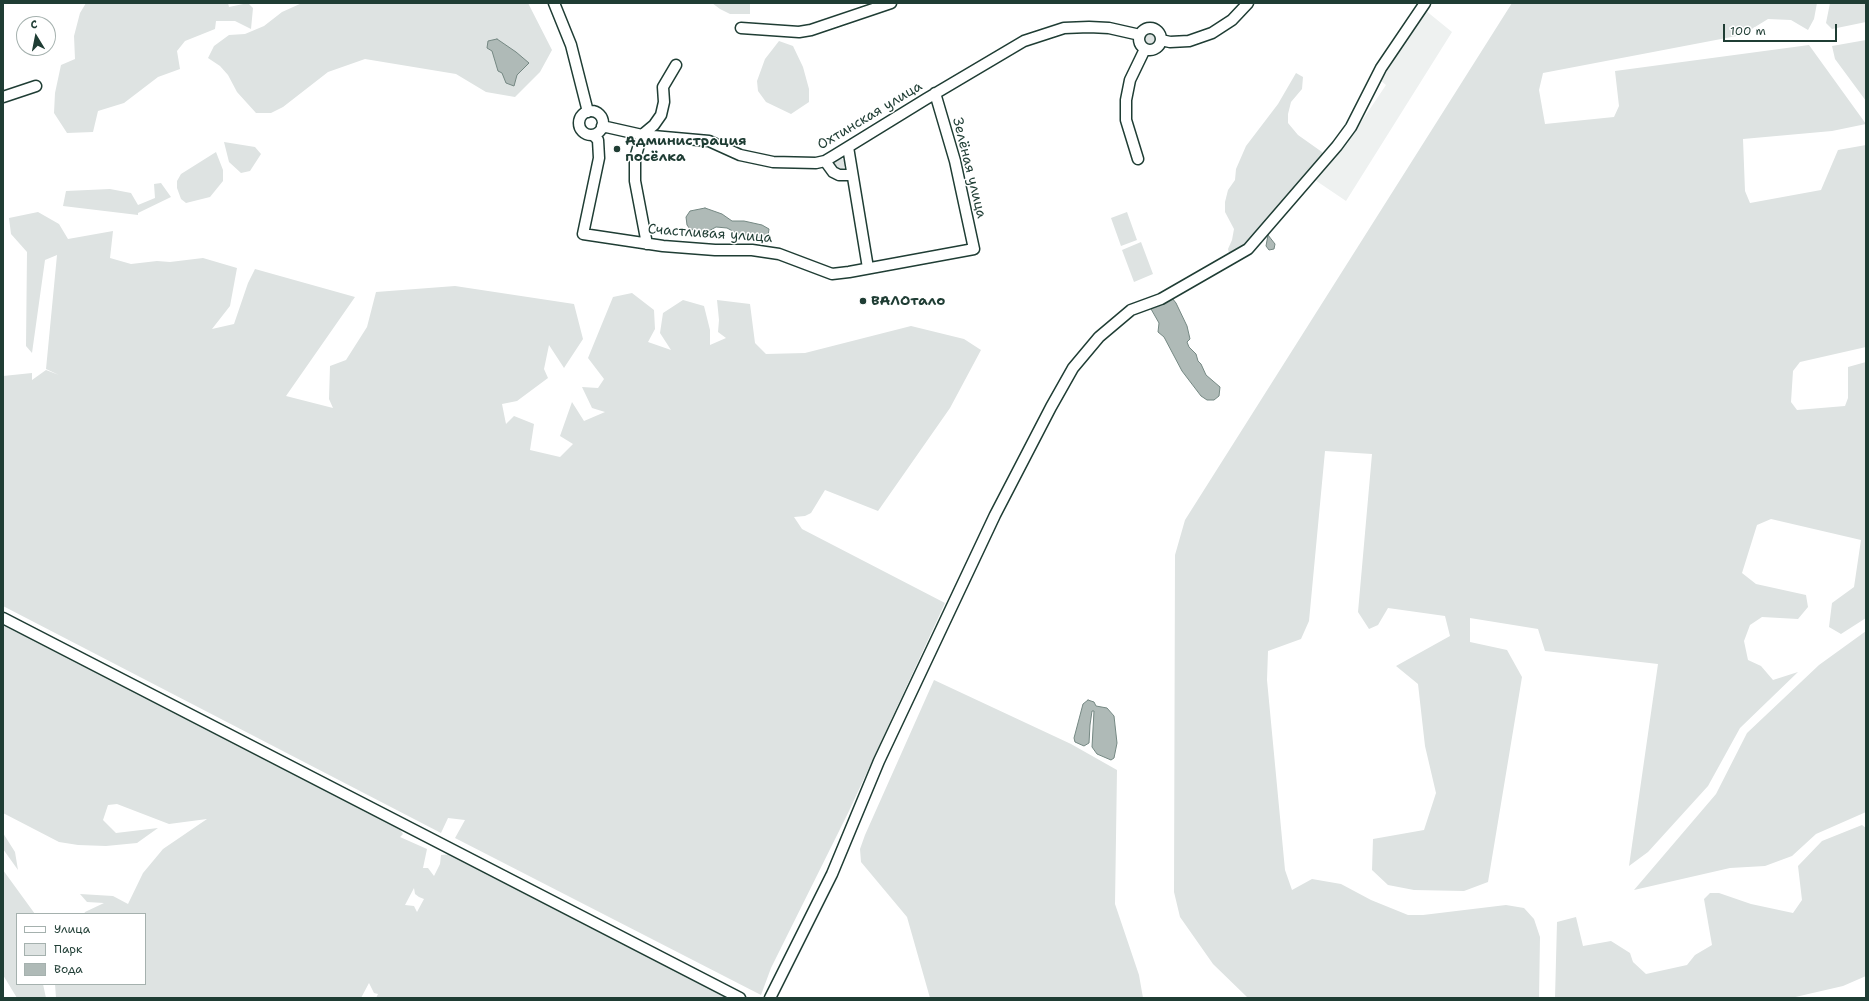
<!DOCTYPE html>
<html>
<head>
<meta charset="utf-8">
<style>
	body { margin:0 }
	#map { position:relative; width:1869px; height:1001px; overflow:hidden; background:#fff; font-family:"Shantell Sans",sans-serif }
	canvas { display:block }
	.frame { position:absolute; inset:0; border:4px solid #1f3d34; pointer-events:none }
	.legend { position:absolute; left:16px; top:913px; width:130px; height:72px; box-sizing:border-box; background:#fff; border:1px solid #a5b1ae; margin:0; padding:5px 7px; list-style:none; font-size:12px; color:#1f3d34 }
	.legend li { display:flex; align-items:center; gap:8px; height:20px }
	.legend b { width:20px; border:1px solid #a5b1ae }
	.north { position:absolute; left:16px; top:16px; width:40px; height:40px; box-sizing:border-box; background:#fff; border:1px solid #a5b1ae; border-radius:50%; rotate:350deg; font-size:11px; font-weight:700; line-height:16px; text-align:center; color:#1f3d34 }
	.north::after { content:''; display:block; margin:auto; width:14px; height:18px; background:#1f3d34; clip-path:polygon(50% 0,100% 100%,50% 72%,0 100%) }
	.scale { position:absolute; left:1723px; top:24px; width:114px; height:18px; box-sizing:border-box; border:2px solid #1f3d34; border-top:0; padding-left:5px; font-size:12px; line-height:14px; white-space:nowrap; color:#1f3d34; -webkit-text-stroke:3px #fff; paint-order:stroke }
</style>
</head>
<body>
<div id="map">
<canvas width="1869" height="1001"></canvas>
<div class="frame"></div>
<ul class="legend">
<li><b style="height:5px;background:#fff"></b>Улица</li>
<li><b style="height:11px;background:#dee3e2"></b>Парк</li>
<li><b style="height:11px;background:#afbab7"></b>Вода</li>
</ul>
<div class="north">С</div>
<div class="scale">100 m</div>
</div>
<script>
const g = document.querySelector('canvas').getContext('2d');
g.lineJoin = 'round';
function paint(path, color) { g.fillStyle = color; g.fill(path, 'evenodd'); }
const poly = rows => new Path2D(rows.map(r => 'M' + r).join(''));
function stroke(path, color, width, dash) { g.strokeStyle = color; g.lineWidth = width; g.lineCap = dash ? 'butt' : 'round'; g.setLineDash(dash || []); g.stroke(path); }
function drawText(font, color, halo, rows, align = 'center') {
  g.font = font + ' "Shantell Sans",sans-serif'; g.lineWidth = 3; g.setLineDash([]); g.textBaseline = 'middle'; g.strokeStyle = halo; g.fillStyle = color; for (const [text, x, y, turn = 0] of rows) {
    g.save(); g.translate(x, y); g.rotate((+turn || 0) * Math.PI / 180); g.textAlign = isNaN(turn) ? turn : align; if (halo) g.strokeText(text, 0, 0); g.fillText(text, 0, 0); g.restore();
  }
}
paint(poly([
	[1425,10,1452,32,1346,201,1315,180,1341,151,1347,140,1349,140,1386,85,1381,81]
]), '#eef1f0');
paint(poly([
	[86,3,228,3,229,7,248,3,253,8,251,29,235,21,216,21,215,29,185,41,177,51,180,69,158,77,124,103,98,111,93,132,67,133,54,113,55,93,61,65,75,59,74,36,80,13],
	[302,3,528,3,552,50,540,72,515,97,486,92,456,74,365,59,328,72,283,107,271,113,256,113,237,92,228,75,220,66,208,58,214,46,229,35,245,34,264,26,282,12],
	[712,3,750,3,750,14,730,14,720,9],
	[1512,3,1817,3,1814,19,1808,30,1791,20,1768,19,1742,35,1543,73,1539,90,1545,124,1614,117,1619,106,1615,71,1809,45,1866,124,1832,131,1743,139,1745,191,1750,203,1821,190,1838,150,1866,145,1866,347,1800,362,1793,371,1791,402,1797,410,1845,406,1848,398,1848,367,1866,362,1866,618,1841,634,1829,627,1832,603,1854,587,1861,540,1771,519,1757,525,1742,573,1756,584,1806,595,1808,607,1798,619,1762,617,1750,625,1744,641,1748,660,1761,666,1773,680,1798,672,1740,728,1708,786,1648,852,1629,866,1658,664,1545,651,1538,629,1470,618,1470,642,1507,650,1522,677,1488,882,1464,891,1414,890,1388,885,1372,870,1373,839,1424,830,1436,793,1425,746,1418,684,1396,666,1450,636,1445,616,1388,608,1378,625,1369,629,1358,612,1372,454,1325,451,1309,621,1301,639,1268,651,1267,680,1285,870,1292,890,1312,879,1341,884,1371,900,1408,915,1423,915,1506,905,1524,908,1534,919,1540,937,1539,998,1248,998,1213,964,1180,917,1174,892,1175,555,1185,520],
	[1830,3,1866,3,1866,22,1832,29,1826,23],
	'1145 39a5 5 0 1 1 10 0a5 5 0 1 1-10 0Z',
	[1866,40,1866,101,1835,59,1832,46],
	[779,41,793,46,803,67,809,89,809,102,791,114,766,102,758,91,757,81,765,59],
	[1296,73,1303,77,1302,89,1291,102,1288,114,1288,123,1298,135,1322,152,1323,156,1305,174,1249,243,1231,254,1229,253,1228,249,1232,240,1234,229,1225,212,1225,202,1228,190,1235,180,1236,169,1246,146,1278,104],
	[224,142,255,147,261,154,250,171,241,173,229,162],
	[216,152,223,170,223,181,210,197,186,203,181,199,177,188,177,181,181,174],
	'833 164a6 6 0 1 1 12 0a6 6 0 1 1-12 0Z',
	[161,183,171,197,138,213,138,215,63,206,66,191,110,189,131,193,138,205,155,198,154,184],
	[38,212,59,224,68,239,113,231,110,258,131,264,157,261,170,262,203,258,237,268,230,306,212,329,234,324,248,283,255,269,355,297,286,396,333,408,329,399,330,366,346,360,367,327,376,292,455,286,574,304,583,339,564,368,549,345,544,369,548,378,517,401,502,404,506,424,514,416,534,424,530,450,560,457,573,444,560,436,572,402,584,421,605,412,592,408,582,387,598,388,604,379,588,358,613,297,632,293,654,310,655,329,648,342,671,350,660,333,663,313,683,300,704,306,710,330,710,345,726,338,718,332,719,320,717,300,750,304,755,343,766,354,805,353,911,326,964,339,981,350,950,408,878,511,825,490,811,513,805,516,794,517,802,529,945,603,849,811,771,968,761,995,455,838,465,820,448,818,441,833,3,606,3,376,32,373,32,380,46,370,59,375,46,369,57,255,45,260,32,353,26,346,27,252,11,234,9,218],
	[1127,212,1137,240,1121,246,1111,218],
	[1141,242,1153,274,1134,282,1122,250],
	[3,620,399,828,403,834,400,837,427,849,423,868,428,868,434,876,440,864,441,855,454,854,727,998,376,998,378,994,374,993,369,983,361,998,56,998,55,984,145,984,145,914,84,914,85,912,104,903,87,902,80,894,113,896,128,904,143,873,163,849,207,819,169,824,117,804,108,805,103,820,116,833,158,828,137,843,106,846,78,845,59,842,3,813],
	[414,888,415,894,419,897,424,899,417,912,414,906,405,905],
	[1866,631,1866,812,1816,834,1792,856,1765,866,1730,868,1634,890,1716,794,1747,733,1819,665],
	[934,680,1071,744,1117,770,1115,904,1139,975,1143,998,930,998,907,917,861,862,860,849,865,835],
	[1862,825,1866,828,1866,976,1843,986,1791,998,1555,998,1557,922,1576,917,1583,946,1611,941,1630,953,1633,962,1646,974,1687,965,1695,955,1712,945,1704,899,1710,893,1719,893,1751,904,1793,913,1802,900,1798,866,1822,841],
	[3,833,15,852,18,870,3,849],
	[3,870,35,914,17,914,17,984,43,984,46,998,17,998,3,975]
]), '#dee3e2');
const water = poly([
	[497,39,516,52,529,63,517,75,514,86,506,83,502,73,498,71,492,51,487,48,488,41,497,39],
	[705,208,722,214,732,221,744,221,762,225,769,229,768,236,763,238,740,235,727,228,716,227,707,232,700,232,690,229,687,225,686,217,690,211,705,208],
	[1268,235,1275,244,1274,249,1269,250,1266,246,1268,235],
	[1172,298,1176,303,1187,326,1190,339,1187,342,1189,347,1196,354,1198,361,1201,364,1206,375,1220,387,1219,396,1214,400,1207,400,1201,396,1182,371,1164,337,1158,332,1159,323,1151,309,1153,305,1172,298],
	[1088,700,1094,702,1096,706,1107,708,1114,716,1117,743,1114,758,1111,760,1097,754,1092,747,1094,711,1092,711,1090,725,1089,743,1084,746,1075,742,1074,738,1083,704,1088,700]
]);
paint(water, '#afbab7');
stroke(water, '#758883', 1);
const minor = poly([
	[554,3,571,45,588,112],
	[741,28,799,32,811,30,891,3],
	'1139 39a11 11 0 1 1 22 0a11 11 0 1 1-22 0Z',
	[1161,40,1170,42,1189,41,1212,33,1232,20,1248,3],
	[3,97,36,86],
	'579 123a12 12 0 1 1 24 0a12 12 0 1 1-24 0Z',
	[602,126,642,135,709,141,740,155,773,162,816,163,825,161,835,155,926,99,1024,41,1064,28,1089,27,1109,28,1140,35],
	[593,135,598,140,599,158,583,234,663,246,715,250,752,250,779,254,832,274,849,272,974,249,955,161,935,93],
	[848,147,868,268],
	[1138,159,1126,120,1126,100,1130,80,1145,49],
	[825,161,833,172,839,175,852,175],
	[647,244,635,181,635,158,642,135,654,125,661,115,664,102,663,87,676,65],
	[3,618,740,998],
	[770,998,832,874,879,761,995,515,1051,407,1073,368,1099,337,1131,310,1161,299,1248,249,1337,146,1351,127,1381,68,1425,3]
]);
stroke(minor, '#1f3d34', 13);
stroke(minor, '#fff', 10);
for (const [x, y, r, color] of [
	[617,149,4,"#1f3d34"],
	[863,301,4,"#1f3d34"]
]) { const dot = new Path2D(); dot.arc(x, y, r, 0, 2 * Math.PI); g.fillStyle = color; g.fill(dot); stroke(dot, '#fff', 1.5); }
drawText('14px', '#1f3d34', '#fff', [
	["Охтинская улица",870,116,-31],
	["Зелёная улица",969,168,76],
	["Счастливая улица",710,234,4]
]);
drawText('bold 14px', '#1f3d34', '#fff', [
	["Администрация",625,141],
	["посёлка",625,157],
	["ВАЛОтало",871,301]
], 'left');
</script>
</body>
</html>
